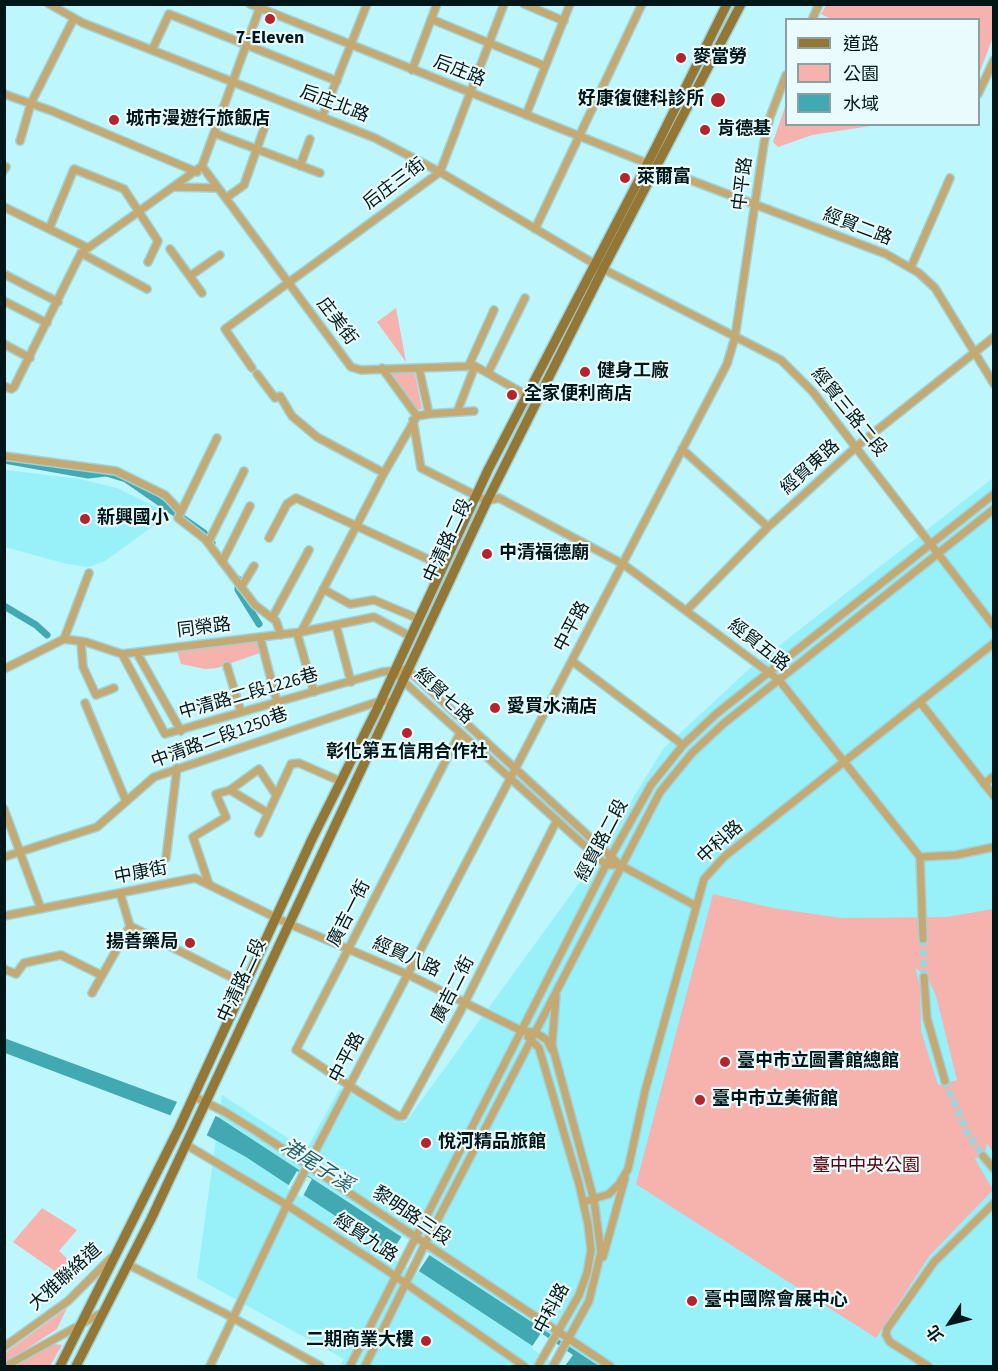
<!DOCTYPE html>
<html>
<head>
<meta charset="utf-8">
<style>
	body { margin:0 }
	#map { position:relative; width:998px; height:1371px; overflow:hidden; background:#bdf6fc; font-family:"Source Sans 3","Noto Sans TC",sans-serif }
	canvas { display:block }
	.frame { position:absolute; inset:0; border:6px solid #011619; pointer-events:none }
	.legend { position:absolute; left:785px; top:18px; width:195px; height:108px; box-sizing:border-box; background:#e9fbfd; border:2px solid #8c9fa2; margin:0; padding:8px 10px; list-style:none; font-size:18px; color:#011619 }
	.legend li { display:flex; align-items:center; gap:12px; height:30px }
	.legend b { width:30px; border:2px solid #8c9fa2 }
	.north { position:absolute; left:920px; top:1293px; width:60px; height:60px; -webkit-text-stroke:4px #e9fbfd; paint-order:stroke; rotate:235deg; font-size:16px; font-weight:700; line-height:24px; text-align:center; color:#011619 }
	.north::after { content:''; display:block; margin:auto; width:21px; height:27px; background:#011619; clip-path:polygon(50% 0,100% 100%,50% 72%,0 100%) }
</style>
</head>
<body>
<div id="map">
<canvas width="998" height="1371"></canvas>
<div class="frame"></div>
<ul class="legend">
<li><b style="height:8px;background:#947635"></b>道路</li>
<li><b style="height:16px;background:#f6b2ad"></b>公園</li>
<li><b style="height:16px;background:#42a9b3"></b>水域</li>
</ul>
<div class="north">北</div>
</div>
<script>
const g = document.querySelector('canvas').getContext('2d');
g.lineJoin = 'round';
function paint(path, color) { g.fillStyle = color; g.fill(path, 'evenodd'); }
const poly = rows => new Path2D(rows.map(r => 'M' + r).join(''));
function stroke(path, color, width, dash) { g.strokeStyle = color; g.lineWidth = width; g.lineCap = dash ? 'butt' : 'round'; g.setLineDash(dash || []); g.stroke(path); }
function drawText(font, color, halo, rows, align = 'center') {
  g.font = font + ' "Source Sans 3","Noto Sans TC",sans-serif'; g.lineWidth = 4.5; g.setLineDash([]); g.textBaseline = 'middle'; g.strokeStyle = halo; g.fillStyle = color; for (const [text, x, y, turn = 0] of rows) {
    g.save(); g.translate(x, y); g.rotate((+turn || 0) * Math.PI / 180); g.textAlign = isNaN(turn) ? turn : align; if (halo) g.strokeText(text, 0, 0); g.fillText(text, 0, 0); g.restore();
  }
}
paint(poly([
	[5,470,80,479,117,488,168,513,167,516,105,561,88,567,67,564,5,547],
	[993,478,993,1366,340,1366,344,1359,197,1278,222,1095,306,1150,340,1088,405,1123,593,864,663,749,748,670]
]), '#98f0f9');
paint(poly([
	[826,5,993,5,993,37,979,74,978,20,831,19,821,14],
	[786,104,786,124,877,125,812,135,778,147,773,142],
	[396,308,406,362,377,322],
	[408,370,415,374,422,409,417,410,383,371],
	[256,640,260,653,217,668,205,669,181,664,177,651],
	[713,894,773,908,841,918,946,917,993,909,993,1152,987,1143,985,1153,975,1159,993,1190,929,1256,876,1338,636,1184],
	[915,967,929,980,936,996,957,1080,938,1085,921,1031,920,986],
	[42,1208,77,1230,59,1251,81,1272,72,1283,13,1242],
	[67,1308,57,1329,5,1363,5,1353],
	[54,1344,62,1345,50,1366,14,1366]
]), '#f6b2ad');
paint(poly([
	[4,1038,218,1117,599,1366,563,1366,246,1157,172,1116,5,1053]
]), '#42a9b3');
paint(poly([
	[179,1098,216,1115,205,1139,169,1118],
	[297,1171,312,1179,302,1198,287,1188],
	[402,1236,430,1254,417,1274,389,1256],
	[541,1333,573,1355,565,1366,558,1366,531,1348]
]), '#bdf6fc');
stroke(poly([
	[4,460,88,475,106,473,126,479,204,533,212,543],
	[238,579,238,590,259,624],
	[4,606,36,625,47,635]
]), '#42a9b3', 7);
stroke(poly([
	[923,939,924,977],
	[945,1081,968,1134,983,1156]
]), '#a1d4da', 7, [7, 3.5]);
const minor = poly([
	[49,4,83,23,375,138,440,172,603,269,781,360,813,392,994,626],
	[250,4,669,172,886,254,919,273,935,288,994,384],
	[524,4,564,21],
	[431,19,545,66],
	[812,20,819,4],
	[152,50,169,14,337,81],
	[412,70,437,4],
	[4,94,52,111,197,172],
	[978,94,994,60],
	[526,115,570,4],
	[322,117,367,4],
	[214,133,320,173],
	[20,141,31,103,74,18],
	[202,166,351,367,361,370,475,366,537,401],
	[300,166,310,139],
	[4,170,6,167],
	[175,187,218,188],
	[226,198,244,185,266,123],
	[4,207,88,248],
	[49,229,74,169,124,189,158,241,148,262],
	[535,229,642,4],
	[170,249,202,293],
	[81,253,147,289],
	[911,267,950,178],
	[4,274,58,302],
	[190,276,220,255],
	[4,301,47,323],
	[4,344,30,358],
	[469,365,494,310],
	[252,368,225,329,440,172,504,4],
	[382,368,417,416],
	[488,373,525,298],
	[257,374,275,398,280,396,292,416,317,437,384,473],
	[4,386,11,389,14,387,81,253,202,166,260,7],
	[457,412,475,366],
	[429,414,474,411],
	[417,416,429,414,419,368],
	[413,420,421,468,487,501,499,498,623,564,779,680,920,857,923,939],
	[217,438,178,518,205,539,255,605,276,621,281,635],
	[682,449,768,527],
	[4,456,116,471,165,495,181,512],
	[269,538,287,504,296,498,443,566],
	[208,543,244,471],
	[222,562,250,506],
	[241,587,254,566],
	[323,589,350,604,374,600,419,619],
	[687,610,768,527,856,447,994,337],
	[272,618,309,550],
	[336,625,351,682],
	[301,632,384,473,417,416],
	[297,633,314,692],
	[260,637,277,702],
	[64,639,89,573],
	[81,642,83,667,96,695,114,688],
	[137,653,181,731],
	[122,654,165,734,382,672,407,669,620,865,696,906],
	[572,661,683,745],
	[227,666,241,712],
	[4,669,64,639,86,642,122,654,301,632,374,617,410,636],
	[395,671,402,680,606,865,620,865],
	[920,702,994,796],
	[85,703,126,801],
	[460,733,296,1050,359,1092,398,1116,403,1116,460,1012,557,820],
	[984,784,994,776],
	[230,790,259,769,276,795],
	[4,809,41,909],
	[259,833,291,764,299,763,342,782],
	[4,857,97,827,154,777,368,705,380,701,392,702],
	[920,857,956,855,994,847],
	[166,858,177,768],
	[209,884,193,837,226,817,216,794,230,790,268,813],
	[120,893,130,926,245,984],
	[4,916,195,878,287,923,409,975,522,1031,535,1032,547,1040,552,1050],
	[4,969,16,974,24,963,61,955,101,975],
	[924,977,927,1018,945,1081],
	[92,993,130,926],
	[528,1037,539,1048,579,1184,588,1224,591,1250,587,1273,579,1295,538,1366],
	[193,1096,225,1112,256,1131,610,1366],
	[185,1144,287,1205,382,1267,524,1366],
	[983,1156,994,1169],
	[584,1202,609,1194,619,1184,628,1169,645,1091,704,879,725,856,994,643],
	[603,1257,625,1178],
	[129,1265,226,1314,320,1366],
	[4,1347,68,1301,111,1258],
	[6,1366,103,1312],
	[210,1366,287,1205,727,364,735,337,764,143,770,117,786,75],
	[350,1366,606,865,651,785,683,745,716,714,994,494],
	[365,1366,423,1248,660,792,692,753,723,724,994,509],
	[553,1366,589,1301,601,1252,594,1200,552,1045,556,996],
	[928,1366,890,1342,886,1335,887,1329,934,1262,994,1203]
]);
const major = poly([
	[60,1366,179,1128,312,839,377,709,488,470,656,147,727,4],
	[76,1366,151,1219,487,501,603,269,741,4]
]);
stroke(minor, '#9fd2d8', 10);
stroke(major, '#9fd2d8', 12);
stroke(minor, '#c5a972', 7);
stroke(major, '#947635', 9);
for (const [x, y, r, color] of [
	[270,19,6,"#b5242c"],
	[681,58,6,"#b5242c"],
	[718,100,8,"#b5242c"],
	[114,120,6,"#b5242c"],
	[705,130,6,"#b5242c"],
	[625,178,6,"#b5242c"],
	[585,372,6,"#b5242c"],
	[512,395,6,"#b5242c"],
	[85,519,6,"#b5242c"],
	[487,554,6,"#b5242c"],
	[495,708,6,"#b5242c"],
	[407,733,6,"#b5242c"],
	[190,943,6,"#b5242c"],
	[725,1062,6,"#b5242c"],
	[700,1100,6,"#b5242c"],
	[426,1143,6,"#b5242c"],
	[692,1301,6,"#b5242c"],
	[426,1341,6,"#b5242c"]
]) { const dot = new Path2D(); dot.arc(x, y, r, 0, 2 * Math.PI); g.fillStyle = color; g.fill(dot); stroke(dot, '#e9fbfd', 2); }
drawText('bold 18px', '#011619', '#e9fbfd', [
	["7-Eleven",270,39,"center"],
	["麥當勞",693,58],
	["好康復健科診所",704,100,"right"],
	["城市漫遊行旅飯店",126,120],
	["肯德基",717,130],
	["萊爾富",637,178],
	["健身工廠",597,372],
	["全家便利商店",524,395],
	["新興國小",97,519],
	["中清福德廟",499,554],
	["愛買水湳店",507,708],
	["彰化第五信用合作社",407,753,"center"],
	["揚善藥局",178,943,"right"],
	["臺中市立圖書館總館",737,1062],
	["臺中市立美術館",712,1100],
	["悅河精品旅館",438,1143],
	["臺中國際會展中心",704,1301],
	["二期商業大樓",414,1341,"right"]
], 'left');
drawText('18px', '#011619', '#e9fbfd', [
	["后庄路",459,72,22],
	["后庄北路",334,105,21],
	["中平路",744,184,-83],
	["后庄三街",395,185,-37],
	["經貿二路",857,228,21],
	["庄美街",336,322,53],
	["經貿三路二段",848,413,51],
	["經貿東路",811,468,-42],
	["中清路二段",449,541,-65],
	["中平路",573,627,-62],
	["同榮路",204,629,-7],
	["經貿五路",758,646,38],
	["中清路二段1226巷",249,695,-16],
	["經貿七路",443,697,43],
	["中清路二段1250巷",220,739,-20],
	["經貿路二段",603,841,-62],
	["中科路",721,843,-42],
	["中康街",141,874,-11],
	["廣吉一街",350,914,-63],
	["經貿八路",406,958,24],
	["中清路二段",243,981,-65],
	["廣吉二街",454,990,-63],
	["中平路",348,1058,-62],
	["黎明路三段",411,1217,34],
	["經貿九路",365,1239,34],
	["大雅聯絡道",66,1278,-42],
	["中科路",553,1309,-62]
]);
drawText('18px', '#580009', '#e9fbfd', [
	["臺中中央公園",866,1167]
]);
drawText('italic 20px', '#245d62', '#e9fbfd', [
	["港尾子溪",316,1167,33]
]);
</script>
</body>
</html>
